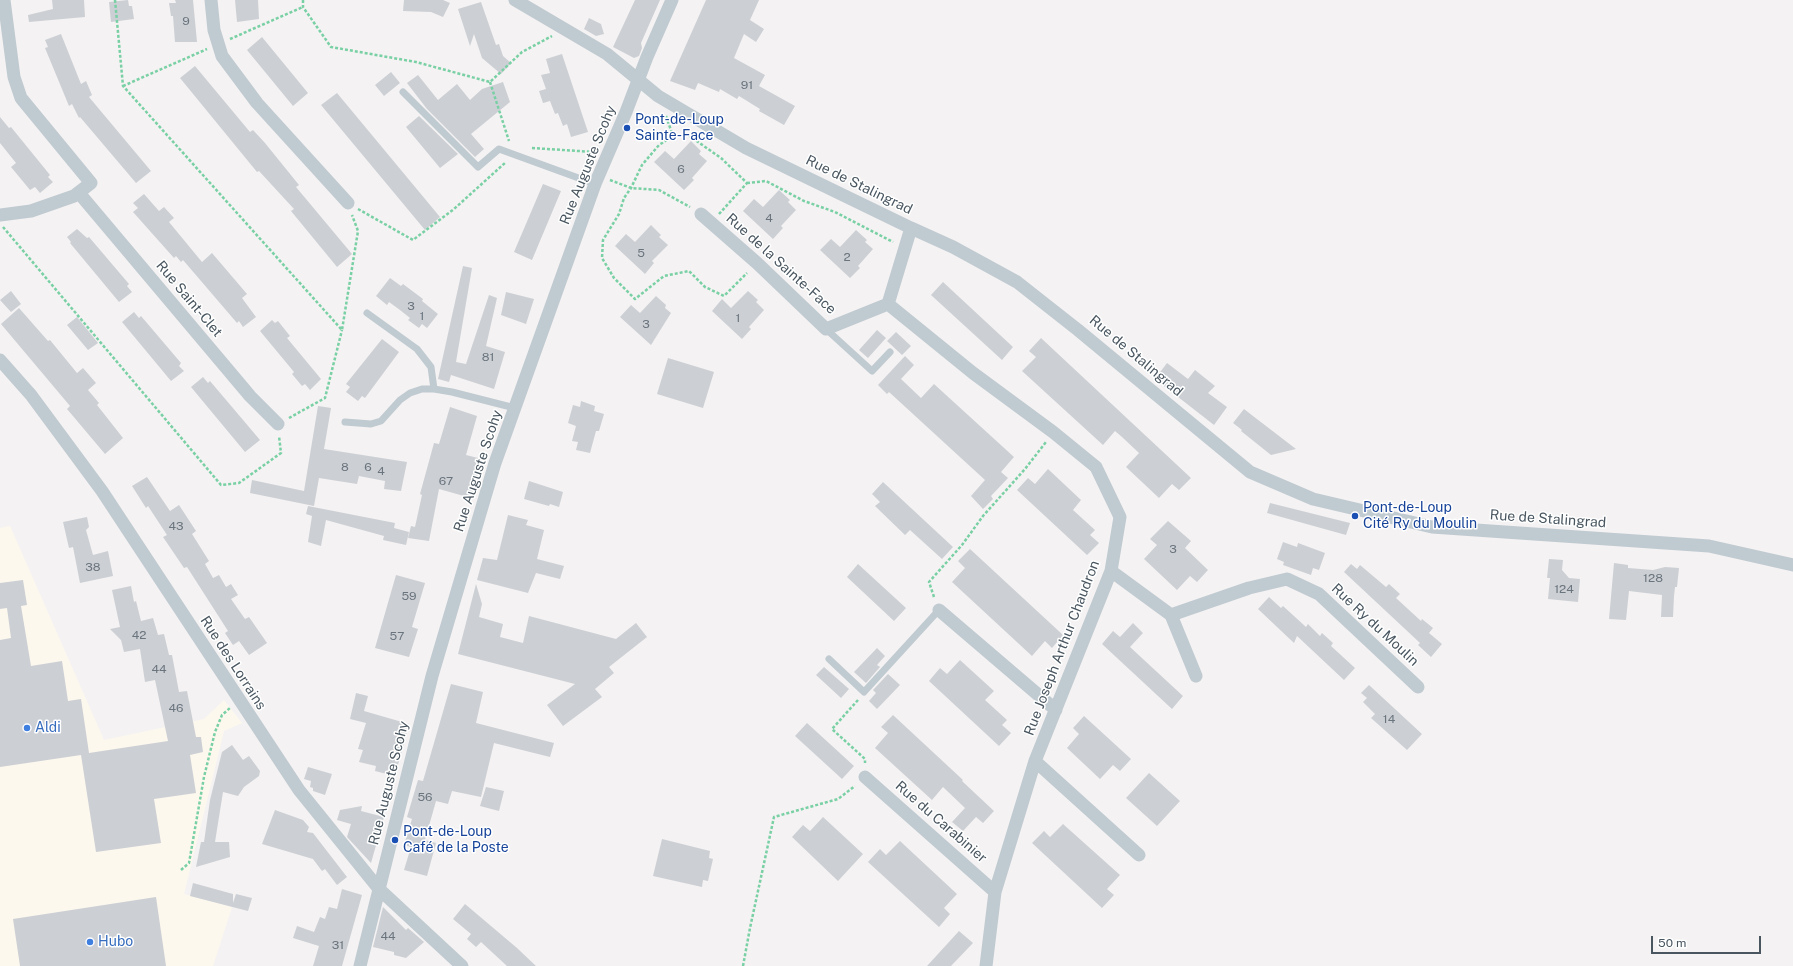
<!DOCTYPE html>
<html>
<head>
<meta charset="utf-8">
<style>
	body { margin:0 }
	#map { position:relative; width:1793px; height:966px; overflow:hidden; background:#f4f2f2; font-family:"Public Sans",sans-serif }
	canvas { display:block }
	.scale { position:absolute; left:1651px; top:936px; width:110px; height:18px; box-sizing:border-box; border:2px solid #495660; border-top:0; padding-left:5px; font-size:12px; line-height:14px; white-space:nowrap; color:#495660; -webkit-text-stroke:3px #fff; paint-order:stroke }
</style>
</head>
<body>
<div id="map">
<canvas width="1793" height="966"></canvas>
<div class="scale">50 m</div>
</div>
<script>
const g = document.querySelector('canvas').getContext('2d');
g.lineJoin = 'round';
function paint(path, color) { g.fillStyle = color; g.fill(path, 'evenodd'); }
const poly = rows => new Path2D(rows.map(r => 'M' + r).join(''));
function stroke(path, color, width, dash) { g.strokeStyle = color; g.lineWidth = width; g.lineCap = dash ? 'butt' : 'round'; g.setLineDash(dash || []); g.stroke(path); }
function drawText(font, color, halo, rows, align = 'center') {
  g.font = font + ' "Public Sans",sans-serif'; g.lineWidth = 3; g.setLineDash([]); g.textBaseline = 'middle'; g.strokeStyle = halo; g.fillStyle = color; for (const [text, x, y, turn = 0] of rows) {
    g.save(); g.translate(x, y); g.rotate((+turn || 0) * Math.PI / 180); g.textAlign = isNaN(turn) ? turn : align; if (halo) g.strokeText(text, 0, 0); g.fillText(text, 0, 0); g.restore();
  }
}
paint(poly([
	[10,526,104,740,204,719,224,700,242,723,224,731,184,894,232,907,213,966,0,966,0,528]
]), '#fdf8ee');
paint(poly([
	[52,0,84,0,85,17,29,22,28,15,53,9],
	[128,0,129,6,132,6,134,19,111,22,109,2],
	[175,0,193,0,197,42,175,42,173,16,171,16,169,3,176,3],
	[235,0,258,0,259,19,237,22],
	[404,0,443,0,450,3,443,17,431,12,403,11],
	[635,0,660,0,641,43,642,48,639,56,634,58,613,47],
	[706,0,759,0,750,20,764,29,756,42,744,34,734,58,765,75,759,86,795,106,784,125,759,111,760,109,739,96,737,99,720,89,719,92,698,83,695,90,670,81],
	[481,2,496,45,499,44,503,56,511,63,501,74,482,58,474,34,470,46,458,9],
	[589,18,601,24,604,34,596,36,584,29],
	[61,34,81,84,86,81,92,95,89,97,151,171,136,183,80,117,79,118,72,104,69,106,45,48,48,47,45,40],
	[262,37,308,93,293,106,247,50],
	[562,54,588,132,571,137,567,124,563,126,558,113,555,114,550,101,543,103,539,91,546,89,541,75,550,73,546,59],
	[195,66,250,132,253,130,265,143,299,185,296,187,352,254,337,267,291,211,294,209,259,171,257,172,180,78],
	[391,72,400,83,384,96,375,85],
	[418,75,438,100,457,84,470,100,482,89,503,82,510,102,471,134,484,149,475,157,427,109,407,83],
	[337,93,440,217,425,230,321,105],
	[419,116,458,154,440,168,406,127],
	[0,117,9,128,11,127,50,175,48,177,53,182,40,193,35,187,30,190,11,167,16,163,0,143],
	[691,141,701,151,699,154,707,161,692,178,694,180,684,190,654,162,665,151,674,159],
	[543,184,561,191,532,260,514,252],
	[779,190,790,200,788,202,796,210,781,226,783,228,773,239,743,211,754,199,763,207],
	[144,194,159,211,164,207,174,218,169,222,202,262,212,253,247,294,242,298,256,317,243,327,239,321,237,323,183,260,181,262,176,256,174,258,133,212,138,208,133,203],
	[651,225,661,235,659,237,668,245,652,261,654,263,645,274,615,246,626,234,635,242],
	[77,229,87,238,89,237,129,284,127,286,132,292,119,302,70,243,71,242,67,237],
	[856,230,867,240,865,242,873,249,858,266,860,268,850,278,820,250,831,239,840,247],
	[463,266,472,268,456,362,466,364,489,295,497,298,486,346,505,352,494,389,451,375,449,382,438,379],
	[390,278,401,286,403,284,423,299,422,301,438,314,427,328,422,324,419,328,408,320,410,318,400,310,389,302,387,305,376,296],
	[943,282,1013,347,1002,360,931,295],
	[11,291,21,304,11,312,0,300],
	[748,291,758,300,756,302,764,310,749,327,751,329,742,339,712,311,722,299,731,308],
	[506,292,534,299,526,324,501,315],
	[656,296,666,305,665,308,671,313,651,345,620,317,631,305,640,313],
	[19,308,48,341,50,340,77,373,83,368,96,383,88,390,99,403,97,405,123,438,105,454,67,409,70,406,1,324],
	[134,312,139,318,141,316,181,363,179,366,184,371,171,381,122,322],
	[77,317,98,343,88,350,67,325],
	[272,320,275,323,278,321,290,336,287,338,321,379,310,390,305,384,302,386,292,374,294,372,260,331],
	[877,330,886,338,868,358,859,350],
	[896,332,911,346,902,355,887,341],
	[1041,338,1191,478,1179,490,1172,484,1159,498,1126,467,1139,453,1122,437,1115,431,1103,445,1022,371,1036,357,1029,351],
	[382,339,399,352,365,398,362,396,358,401,346,392,350,387,346,384],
	[905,356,914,365,901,379,921,398,934,384,1014,457,1001,472,1008,478,991,496,993,499,983,509,971,496,985,480,889,392,887,394,878,385],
	[668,358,714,372,703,408,657,394],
	[1167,363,1188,379,1195,370,1215,386,1208,393,1227,407,1214,425,1155,379],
	[203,377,208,383,210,381,260,440,245,452,191,387],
	[581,401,595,406,594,411,604,414,599,431,596,431,590,453,576,450,578,442,572,441,576,426,568,423,573,405,580,407],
	[318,406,331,408,324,449,407,462,401,491,384,489,385,481,359,476,357,484,319,478,314,506,250,493,252,480,304,491],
	[450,407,477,416,466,455,482,459,471,498,439,489,429,541,408,538,411,526,415,527,422,495,420,494,434,443,439,444],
	[1244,409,1253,416,1296,449,1271,455,1241,431,1242,430,1233,423],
	[1048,469,1081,500,1073,510,1095,530,1090,535,1099,543,1087,555,1017,490,1028,478,1035,484],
	[147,477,170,511,179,505,196,531,192,534,209,561,205,564,213,578,219,575,226,587,231,584,238,595,231,599,245,619,249,617,267,643,249,655,239,641,233,645,225,633,228,631,187,567,184,568,163,537,167,535,148,506,146,508,132,486],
	[529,481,563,492,559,507,550,504,549,506,524,499],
	[883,482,953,547,942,559,910,530,905,535,875,506,880,502,872,494],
	[1270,503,1350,523,1346,535,1267,513],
	[308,506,395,523,394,528,409,532,406,545,383,540,384,536,326,520,321,546,308,542,312,516,306,514],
	[508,515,528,520,526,525,544,530,537,559,564,566,560,579,536,573,528,593,477,580,483,558,497,560],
	[87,517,89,527,86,530,93,555,108,551,113,576,80,583,73,547,69,548,63,522],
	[1168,521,1191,541,1185,548,1208,570,1197,582,1190,576,1177,590,1144,559,1157,545,1150,539],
	[1283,542,1297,547,1298,543,1325,553,1319,570,1313,568,1311,575,1283,565,1284,562,1277,559],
	[970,549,1063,635,1052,648,1045,641,1032,656,952,582,965,568,958,561],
	[1549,559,1563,560,1562,570,1569,578,1580,579,1578,602,1548,599,1550,578,1547,578],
	[1614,563,1628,565,1628,568,1653,570,1665,567,1679,568,1677,587,1675,587,1674,596,1673,617,1661,617,1662,595,1629,591,1626,620,1609,619],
	[858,564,906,608,894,621,847,577],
	[1351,564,1357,569,1360,565,1386,587,1389,584,1400,594,1396,598,1421,621,1422,619,1433,628,1429,633,1442,644,1431,657,1418,645,1420,643,1344,572],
	[396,575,425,583,412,627,418,629,409,657,375,648],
	[23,580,27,605,21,606,31,666,62,661,68,701,81,699,89,753,168,741,155,680,145,682,140,649,124,652,121,640,110,629,120,627,112,590,131,586,134,602,136,601,141,621,153,618,158,635,164,634,169,655,172,655,179,692,187,691,196,737,201,737,203,752,190,755,196,793,154,799,161,843,96,852,81,755,0,767,0,640,11,638,7,608,0,609,0,583],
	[476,584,482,604,479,617,503,624,500,637,523,643,529,616,616,639,636,623,647,637,609,667,614,673,595,689,602,697,563,726,547,705,575,684,458,654],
	[1269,597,1281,608,1283,606,1306,627,1308,624,1320,636,1322,633,1333,643,1331,646,1355,668,1344,680,1297,636,1294,643,1258,609],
	[1133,623,1143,633,1130,647,1183,696,1172,709,1102,644,1113,631,1120,637],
	[877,648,885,656,877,665,880,667,866,683,854,672],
	[960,660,994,691,985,700,1007,720,1002,725,1011,733,999,746,929,681,940,668,947,674],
	[824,667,849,689,841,698,816,675],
	[888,674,900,685,877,709,869,701,876,693,873,690],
	[451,684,483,692,476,723,554,743,550,757,494,743,481,797,452,791,448,804,436,801,425,840,436,843,427,876,404,870,411,847,404,845,412,819,407,817,418,780,423,781],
	[1369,685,1422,734,1407,750,1371,718,1375,714,1363,702,1367,698,1361,693],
	[356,693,368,696,364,711,409,724,395,776,375,771,376,766,359,762,363,750,358,749,366,723,350,719],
	[893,715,963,780,962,781,994,811,983,823,976,817,963,831,952,822,965,808,943,787,932,800,875,748,888,733,881,727],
	[1084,716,1131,759,1120,771,1113,765,1100,779,1067,748,1079,734,1073,728],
	[807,723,854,766,842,779,795,736],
	[232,745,243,760,249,756,260,771,259,776,244,787,238,796,223,792,215,842,229,842,230,857,196,867,201,842,204,842,210,800,222,752],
	[308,767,332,774,325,795,313,791,313,788,310,787,311,781,304,779],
	[1149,773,1180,801,1157,826,1126,798],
	[486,787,504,791,499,811,480,806],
	[362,806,361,811,384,817,371,863,347,837,351,824,337,820,340,810],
	[275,810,303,820,309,827,307,832,313,833,347,877,337,885,325,869,322,871,313,859,262,844],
	[823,817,863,854,838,881,792,837,803,825,810,831],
	[1063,824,1120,875,1107,889,1114,895,1102,908,1032,843,1044,831,1050,837],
	[662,839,710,851,709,858,713,859,708,881,703,880,702,887,653,876],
	[900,841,957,894,944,908,950,914,939,927,868,862,880,849,886,855],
	[193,883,233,894,233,903,236,894,252,898,248,911,190,896],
	[342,889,362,895,342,966,313,966,319,946,293,938,297,926,314,932,320,917,325,919,329,907,337,909],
	[156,897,166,966,20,966,13,919],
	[465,904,517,948,536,966,507,966,481,942,476,947,467,939,471,934,453,919],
	[383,907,406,930,408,928,424,942,406,958,394,955,394,952,373,947],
	[959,931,973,943,951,966,927,966]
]), '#cccfd4');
stroke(poly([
	[115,0,123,86,342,330,358,231,352,215],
	[303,0,303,7,331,47,416,62,490,82,522,52,552,36],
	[230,39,303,7],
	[490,82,509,141],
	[123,86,207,49],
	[666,116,673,136],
	[532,148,594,152],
	[610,180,631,188,659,190,690,207],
	[747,183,766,181,804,201,835,212,893,242],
	[358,209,413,240,454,209,506,162],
	[719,214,747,183,721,158,688,135,673,136,659,145,642,165,631,188,624,198,619,214,603,240,602,258,614,278,635,299,664,276,689,271,705,287,724,296,747,273],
	[3,227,221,485,239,483,281,453,279,436],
	[289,418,325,398,342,330],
	[934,597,929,582,962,545,983,516,1025,469,1046,442],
	[858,700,832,729,865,759,865,763],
	[181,870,189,863,204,777,215,732,222,715,230,708],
	[743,966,750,928,774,817,838,799,855,786]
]), '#78d0a4', 2.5, [3, 2]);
stroke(poly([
	[403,92,478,167,499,149,595,184],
	[367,313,417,349,431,367,434,389],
	[826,329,872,371,890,352],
	[345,422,371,424,381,421,400,400,410,393,422,389,434,389,452,392,515,408],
	[829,659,864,692,939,610]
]), '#c0cad1', 7);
stroke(poly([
	[211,0,214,30,222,56,257,103,348,203],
	[515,0,607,54,658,96,746,148,911,228,953,247,1017,282,1078,330,1250,472,1313,499,1432,527,1709,546,1793,565],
	[79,193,250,396,278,424],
	[701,214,757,263,826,329,888,304],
	[0,215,31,211,74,196,91,183,21,98,14,77,4,0],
	[911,228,888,304,973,373,1053,432,1096,467,1120,517,1111,571,1035,761,995,892,986,966],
	[0,360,31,395,102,491,299,790,379,889,462,966],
	[1111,571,1171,615,1196,676],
	[939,610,1056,710],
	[1171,615,1249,588,1287,579,1319,594,1418,687],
	[1035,761,1139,855],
	[865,777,995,892],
	[360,966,432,676,495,463,595,184,626,112,647,57,672,0]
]), '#c0cad1', 13);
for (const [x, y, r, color] of [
	[627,128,4,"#1a4fb4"],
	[1355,516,4,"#1a4fb4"],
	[27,728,4,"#3f7fe0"],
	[395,840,4,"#1a4fb4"],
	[90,942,4,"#3f7fe0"]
]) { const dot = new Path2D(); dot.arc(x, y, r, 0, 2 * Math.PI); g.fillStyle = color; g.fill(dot); stroke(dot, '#fff', 1.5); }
drawText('12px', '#6a747d', null, [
	["9",186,21],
	["91",747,85],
	["6",681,169],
	["4",769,218],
	["5",641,253],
	["2",847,257],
	["3",411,306],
	["1",422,316],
	["1",738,318],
	["3",646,324],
	["81",488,357],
	["8",345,467],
	["6",368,467],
	["4",381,471],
	["67",446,481],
	["43",176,526],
	["3",1173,549],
	["38",93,567],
	["128",1653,578],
	["124",1564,589],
	["59",409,596],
	["42",139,635],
	["57",397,636],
	["44",159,669],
	["46",176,708],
	["14",1389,719],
	["56",425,797],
	["44",388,936],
	["31",338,945]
]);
drawText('14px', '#164399', '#fff', [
	["Pont-de-Loup",635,120],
	["Sainte-Face",635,136],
	["Pont-de-Loup",1363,508],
	["Cité Ry du Moulin",1363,524],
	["Pont-de-Loup",403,832],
	["Café de la Poste",403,848]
], 'left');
drawText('14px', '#495660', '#fff', [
	["Rue Auguste Scohy",588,165,-68],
	["Rue de Stalingrad",859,185,26],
	["Rue de la Sainte-Face",781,264,42],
	["Rue Saint-Clet",189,299,50],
	["Rue de Stalingrad",1136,356,40],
	["Rue Auguste Scohy",478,471,-72],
	["Rue de Stalingrad",1548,519,4],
	["Rue Ry du Moulin",1375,625,43],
	["Rue Joseph Arthur Chaudron",1062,648,-69],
	["Rue des Lorrains",233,663,57],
	["Rue Auguste Scohy",389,783,-76],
	["Rue du Carabinier",941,822,41]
]);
drawText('14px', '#366cbe', '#fff', [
	["Aldi",35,728],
	["Hubo",98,942]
], 'left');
</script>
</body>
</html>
